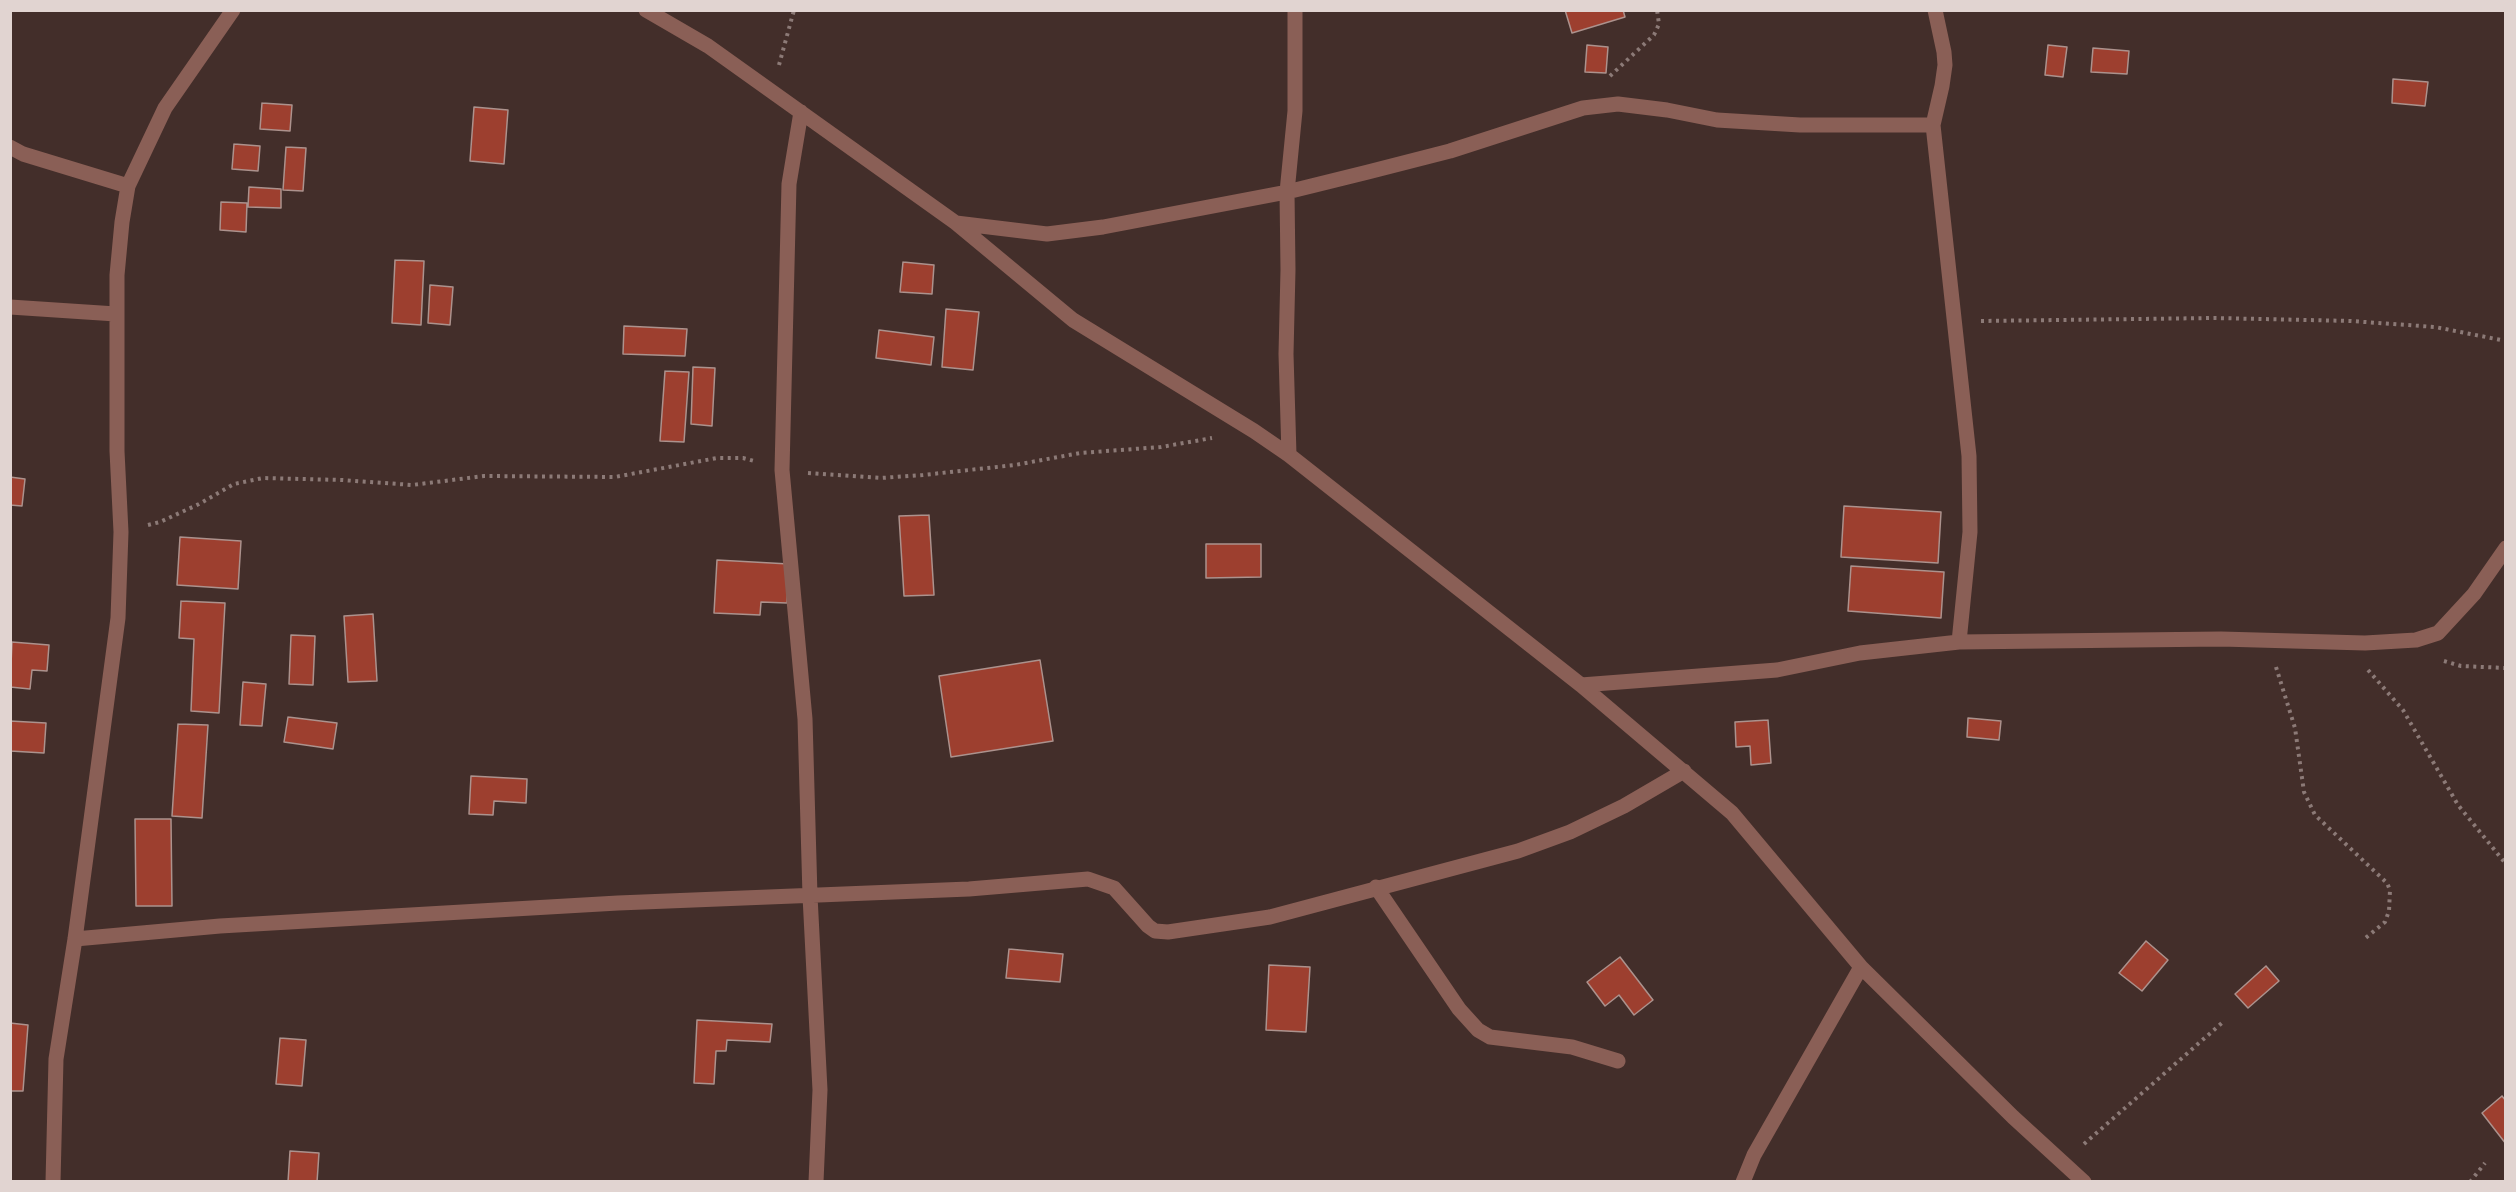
<!DOCTYPE html>
<html>
<head>
<meta charset="utf-8">
<style>
	body { margin:0 }
	#map { position:relative; width:2516px; height:1192px; overflow:hidden; background:#432e2a; font-family:Overpass,sans-serif }
	canvas { display:block }
	.frame { position:absolute; inset:0; border:12px solid #e1d4d1; pointer-events:none }
</style>
</head>
<body>
<div id="map">
<canvas width="2516" height="1192"></canvas>
<div class="frame"></div>
</div>
<script>
const g = document.querySelector('canvas').getContext('2d');
g.lineJoin = 'round';
function paint(path, color) { g.fillStyle = color; g.fill(path, 'evenodd'); }
const poly = rows => new Path2D(rows.map(r => 'M' + r).join(''));
function stroke(path, color, width, dash) { g.strokeStyle = color; g.lineWidth = width; g.lineCap = dash ? 'butt' : 'round'; g.setLineDash(dash || []); g.stroke(path); }
const building = poly([
	[1565,10,1623,10,1625,17,1572,33,1565,10],
	[1587,45,1608,47,1606,73,1585,72,1587,45],
	[2048,45,2067,47,2063,77,2045,75,2048,45],
	[2093,48,2129,51,2127,74,2091,72,2093,48],
	[2393,79,2428,82,2425,106,2392,103,2393,79],
	[262,103,292,105,290,131,260,129,262,103],
	[474,107,508,110,504,164,470,161,474,107],
	[234,144,260,146,258,171,232,169,234,144],
	[286,147,306,148,303,191,283,190,286,147],
	[249,187,281,189,281,208,248,207,249,187],
	[221,202,247,203,246,232,220,230,221,202],
	[395,260,424,261,421,325,392,323,395,260],
	[903,262,934,265,932,294,900,292,903,262],
	[430,285,453,287,450,325,428,323,430,285],
	[946,309,979,312,973,370,942,367,946,309],
	[624,326,687,329,685,356,623,354,624,326],
	[879,330,934,337,931,365,876,358,879,330],
	[693,367,715,368,712,426,691,424,693,367],
	[665,371,689,372,684,442,660,441,665,371],
	[10,477,25,479,22,506,10,505,10,477],
	[1844,506,1941,512,1938,563,1841,557,1844,506],
	[929,515,934,595,904,596,899,516,929,515],
	[180,537,241,541,238,589,177,585,180,537],
	[1206,544,1261,544,1261,577,1206,578,1206,544],
	[717,560,789,564,787,603,761,602,760,615,714,613,717,560],
	[1851,566,1944,572,1941,618,1848,611,1851,566],
	[181,601,225,603,219,713,191,711,194,639,179,638,181,601],
	[373,614,377,681,348,682,344,616,373,614],
	[291,635,315,636,313,685,289,684,291,635],
	[12,642,49,645,47,671,32,670,30,689,10,687,12,642],
	[1040,660,1053,741,951,757,939,676,1040,660],
	[243,682,266,684,262,726,240,725,243,682],
	[288,717,337,723,333,749,284,742,288,717],
	[1968,718,2001,721,1999,740,1967,737,1968,718],
	[1768,720,1771,763,1751,765,1750,746,1736,747,1735,722,1768,720],
	[10,721,46,723,44,753,10,751,10,721],
	[178,724,208,725,202,818,172,816,178,724],
	[471,776,527,779,526,803,494,801,493,815,469,814,471,776],
	[135,819,171,819,172,906,136,906,135,819],
	[2146,941,2168,960,2142,991,2119,973,2146,941],
	[1009,949,1063,954,1060,982,1006,978,1009,949],
	[1620,957,1653,1000,1634,1015,1619,995,1605,1006,1587,982,1620,957],
	[1269,965,1310,967,1306,1032,1266,1030,1269,965],
	[2266,966,2279,981,2248,1008,2235,994,2266,966],
	[697,1020,772,1024,770,1042,727,1040,726,1051,716,1051,714,1084,694,1083,697,1020],
	[10,1023,28,1025,23,1091,10,1091,10,1023],
	[280,1038,306,1040,302,1086,276,1084,280,1038],
	[2502,1096,2506,1101,2506,1144,2482,1113,2502,1096],
	[290,1151,319,1153,317,1182,288,1182,290,1151]
]);
paint(building, '#9d3f2f');
stroke(building, '#ac928d', 1.5);
stroke(poly([
	[779,65,794,10],
	[1610,76,1654,35,1659,24,1657,10],
	[1981,321,2215,318,2351,321,2435,327,2506,341],
	[808,473,881,478,923,475,1015,465,1080,453,1161,447,1212,438],
	[148,525,160,522,199,504,234,484,263,478,342,480,412,485,484,476,615,477,717,458,743,458,754,461],
	[2444,661,2461,666,2506,668],
	[2276,667,2295,728,2304,792,2315,815,2387,883,2390,890,2389,911,2385,922,2363,940],
	[2368,670,2403,710,2458,805,2506,864],
	[2084,1144,2223,1022],
	[2470,1182,2485,1163]
]), '#8c7a77', 4, [3, 4.5]);
stroke(poly([
	[646,10,708,46,956,223,1073,320,1254,431,1289,455,1581,685,1732,813,1861,967,2013,1117,2084,1182],
	[1935,10,1944,52,1945,65,1942,86,1933,125,1969,456,1970,532,1959,642],
	[801,112,789,184,782,470,805,719,810,896,820,1090,816,1182],
	[10,147,23,154,128,186],
	[956,223,1047,234,1103,227,1287,192,1368,172,1450,151,1583,108,1618,104,1667,110,1717,120,1800,125,1933,125],
	[10,307,116,314],
	[1289,455,1286,354,1288,270,1287,192,1295,111,1295,10],
	[1581,685,1777,670,1860,653,1959,642,2221,639,2365,643,2416,640,2438,633,2474,594,2506,548],
	[1376,887,1459,1009,1478,1030,1490,1037,1572,1047,1618,1061],
	[75,939,220,926,618,903,969,889,1088,879,1114,888,1148,926,1155,931,1168,932,1270,917,1518,851,1570,832,1624,806,1684,771],
	[53,1182,56,1059,75,939,118,618,121,532,117,451,117,275,122,222,128,186,165,108,233,10],
	[1743,1182,1754,1155,1861,967]
]), '#8a5f56', 15);
</script>
</body>
</html>
